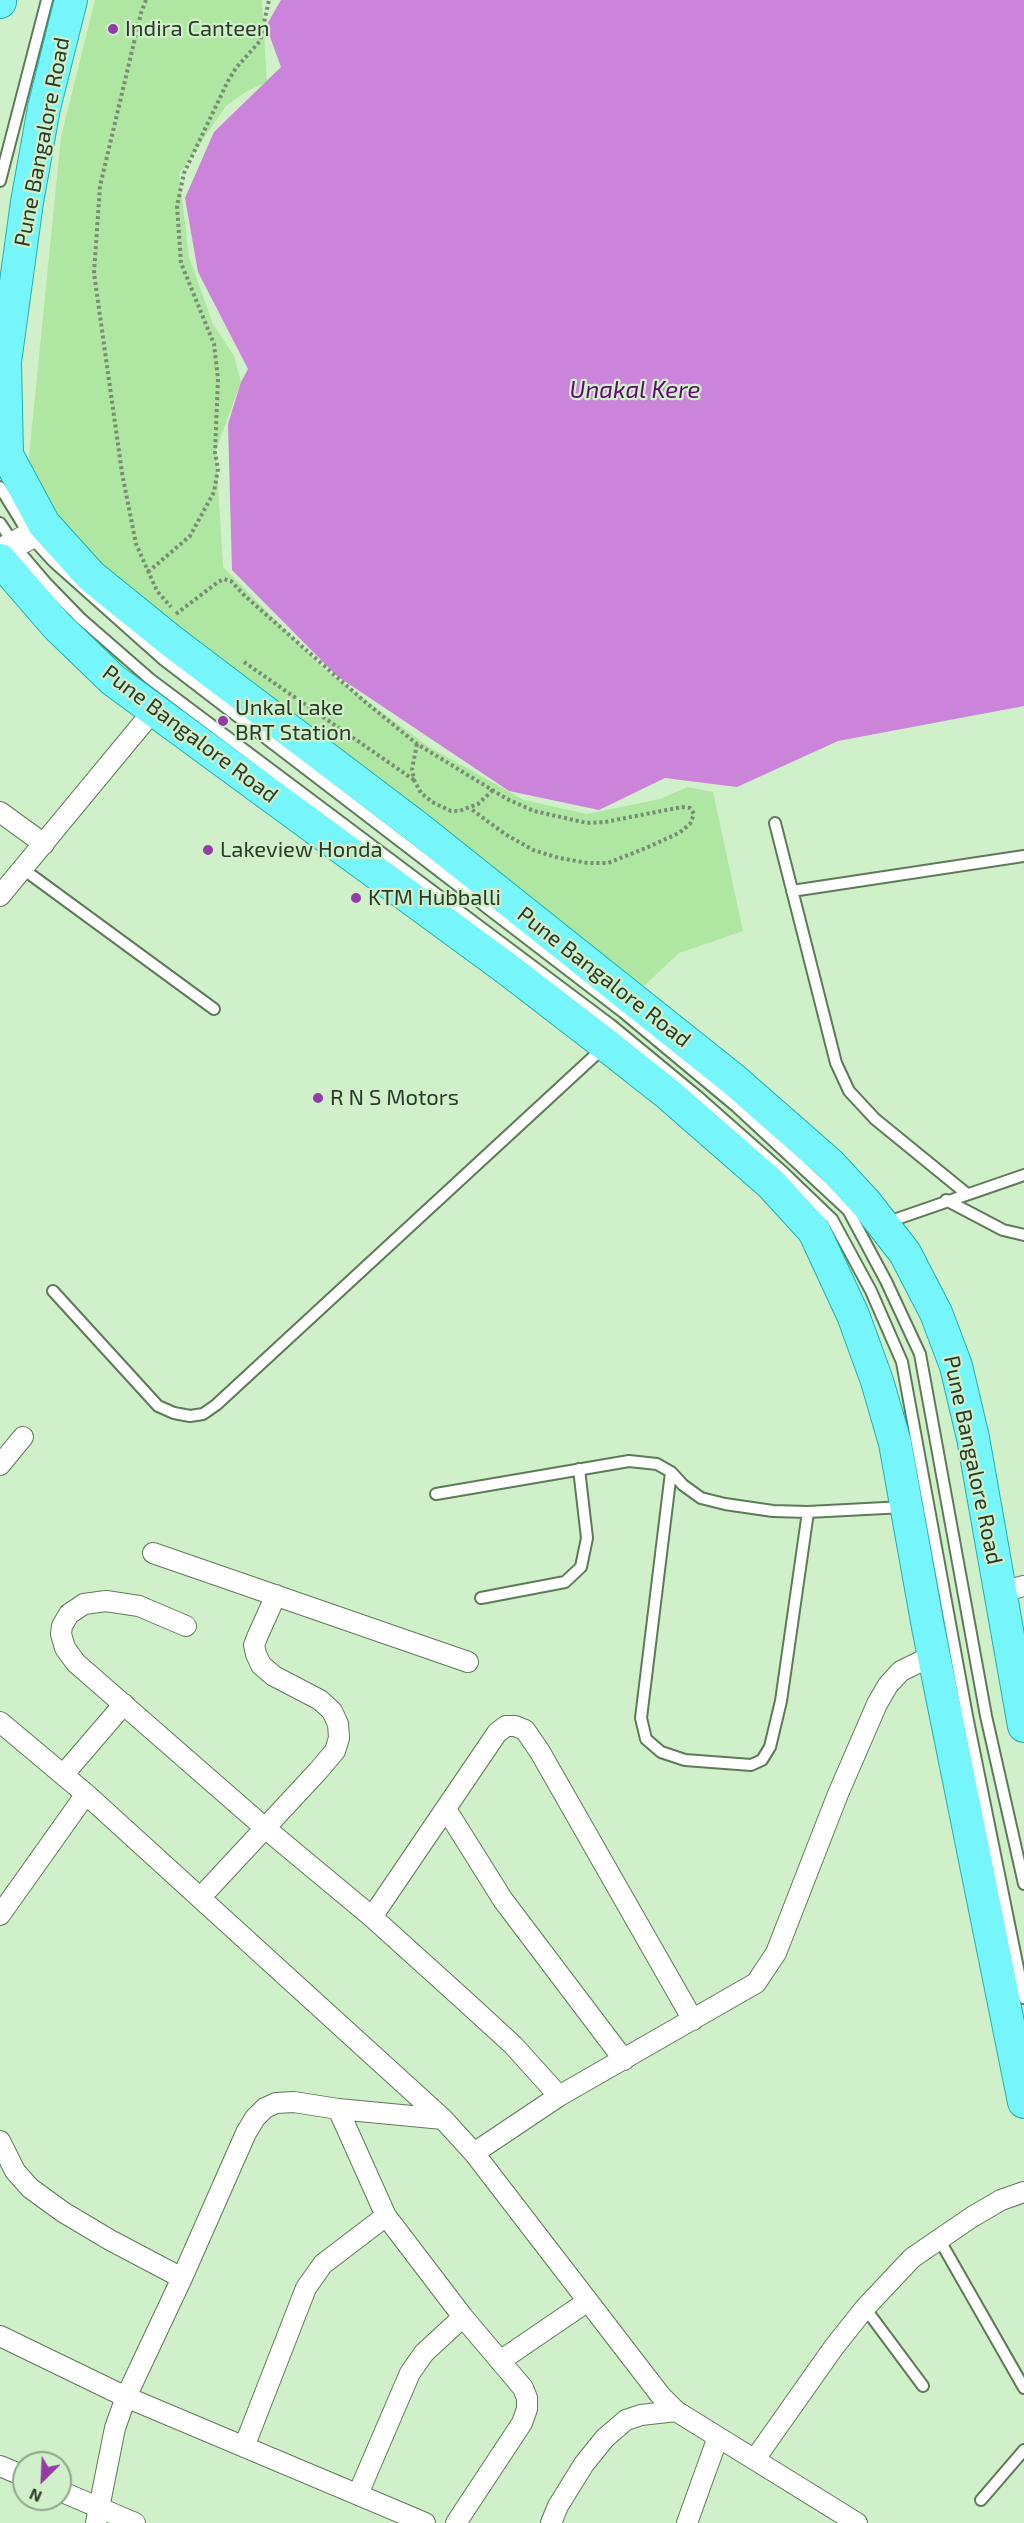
<!DOCTYPE html>
<html>
<head>
<meta charset="utf-8">
<style>
	body { margin:0 }
	#map { position:relative; width:1024px; height:2523px; overflow:hidden; background:#d0f0c9; font-family:"Exo 2",sans-serif }
	canvas { display:block }
	.north { position:absolute; left:12px; top:2451px; width:60px; height:60px; box-sizing:border-box; background:#d0f0c9; border:2px solid #8ea689; border-radius:50%; rotate:204deg; font-size:16px; font-weight:700; line-height:24px; text-align:center; color:#2c3829 }
	.north::after { content:''; display:block; margin:auto; width:21px; height:27px; background:#943ba7; clip-path:polygon(50% 0,100% 100%,50% 72%,0 100%) }
</style>
</head>
<body>
<div id="map">
<canvas width="1024" height="2523"></canvas>
<div class="north">N</div>
</div>
<script>
const g = document.querySelector('canvas').getContext('2d');
g.lineJoin = 'round';
function paint(path, color) { g.fillStyle = color; g.fill(path, 'evenodd'); }
const poly = rows => new Path2D(rows.map(r => 'M' + r).join(''));
function stroke(path, color, width, dash) { g.strokeStyle = color; g.lineWidth = width; g.lineCap = dash ? 'butt' : 'round'; g.setLineDash(dash || []); g.stroke(path); }
function drawText(font, color, halo, rows, align = 'center') {
  g.font = font + ' "Exo 2",sans-serif'; g.lineWidth = 4.5; g.setLineDash([]); g.textBaseline = 'middle'; g.strokeStyle = halo; g.fillStyle = color; for (const [text, x, y, turn = 0] of rows) {
    g.save(); g.translate(x, y); g.rotate((+turn || 0) * Math.PI / 180); g.textAlign = isNaN(turn) ? turn : align; if (halo) g.strokeText(text, 0, 0); g.fillText(text, 0, 0); g.restore();
  }
}
paint(poly([
	[95,0,262,0,267,82,247,91,226,106,179,174,189,257,213,324,234,356,241,382,216,450,223,567,324,669,429,747,524,800,587,814,660,799,688,787,713,792,743,931,679,953,644,986,138,599,56,518,28,467,61,137]
]), '#aee6a2');
paint(poly([
	[281,0,1024,0,1024,706,838,741,737,787,665,778,599,810,509,791,337,676,232,570,228,424,241,382,248,369,198,272,185,198,214,132,281,67,266,26]
]), '#cb84da');
const service = poly([
	[0,181,47,0],
	[0,487,30,536,54,562,164,660,623,1012,737,1107,848,1210,886,1281,920,1354,986,1716,1024,1884],
	[0,523,18,550,46,583,80,618,150,679,611,1025,697,1096,783,1172,832,1219,871,1291,902,1362,967,1716,1024,1998],
	[775,823,836,1063,849,1091,875,1119,967,1194],
	[23,869,214,1009],
	[792,891,1024,856],
	[946,1200,1003,1230,1024,1235],
	[885,1223,1024,1175],
	[53,1291,158,1406,174,1413,190,1416,203,1414,216,1405,603,1048],
	[671,1472,641,1718,646,1739,661,1752,685,1760,751,1765,762,1760,770,1747,781,1701,808,1512],
	[436,1494,629,1461,657,1464,671,1472,683,1485,701,1498,725,1504,773,1511,808,1512,904,1507],
	[481,1598,565,1582,581,1567,587,1538,579,1469],
	[939,2239,1024,2388],
	[865,2308,923,2386],
	[981,2500,1024,2450]
]);
const minor = poly([
	[0,812,44,844],
	[0,896,153,711],
	[0,1465,23,1437],
	[153,1553,468,1662],
	[1001,1592,1024,1586],
	[186,1626,139,1606,106,1601,84,1604,69,1614,62,1626,61,1634,65,1648,76,1663,265,1828,372,1917,465,2001,513,2045,559,2096],
	[0,1722,86,1794,443,2119,474,2153,661,2396,676,2411,857,2523],
	[63,1775,124,1704],
	[446,1809,503,1900,624,2060],
	[200,1898,318,1771,335,1751,339,1738,338,1724,332,1711,320,1700,274,1676,261,1665,256,1654,254,1645,258,1635,276,1595],
	[0,1915,86,1794],
	[372,1917,497,1733,506,1726,515,1726,525,1730,540,1752,693,2020],
	[338,2109,386,2216,463,2317,523,2388,527,2398,527,2409,522,2423,456,2523],
	[0,2141,15,2171,30,2188,63,2212,110,2240,182,2278],
	[474,2153,559,2096,756,1983,776,1953,838,1794,877,1704,888,1685,901,1671,934,1655],
	[0,2336,126,2397,425,2523],
	[500,2361,588,2301],
	[244,2447,306,2288,323,2264,386,2216],
	[755,2459,834,2347,865,2308,912,2258,972,2217,1001,2200,1024,2192],
	[0,2466,24,2476],
	[60,2491,135,2523],
	[358,2494,410,2373,424,2353,463,2317],
	[96,2523,115,2428,126,2397,182,2278,246,2133,255,2118,265,2108,276,2103,294,2102,338,2109,443,2119],
	[551,2523,558,2506,584,2464,605,2438,626,2420,641,2415,676,2411],
	[687,2523,718,2437]
]);
const tertiary = poly([
	[0,552,30,536,44,524]
]);
const primary = poly([
	[71,0,44,108,27,202,5,362,7,455,44,524,91,576,170,640,418,828,733,1079,830,1164,866,1203,905,1253,936,1313,956,1366,973,1438,1024,1726],
	[0,2,0,0],
	[0,560,57,626,113,680,506,968,606,1045,668,1094,771,1184,814,1231,853,1315,877,1381,895,1443,928,1627,1024,2102]
]);
stroke(service, '#5e7a58', 14);
stroke(minor, '#5e7a58', 22);
stroke(tertiary, '#5e7a58', 28);
stroke(primary, '#21b0b0', 34);
stroke(poly([
	[146,0,141,13,100,186,94,273,122,473,136,544,157,591,171,607],
	[148,572,190,536,214,492,218,469,215,452,218,379,214,344,181,263,177,206,184,173,228,81,236,68,260,41,269,0],
	[176,614,218,582,224,579,231,581,245,596,364,701,417,744,507,799,534,811,587,823,605,822,682,807,690,808,694,814,690,824,679,833,646,848,608,863,588,863,559,858,533,850,505,834,471,809],
	[244,662,414,780],
	[417,744,412,769,414,780,421,793,432,802,451,811,459,811,478,804,493,790]
]), '#788d73', 4, [3, 3]);
stroke(service, '#fff', 10);
stroke(minor, '#fff', 20);
stroke(tertiary, '#fff', 26);
stroke(primary, '#76f6fb', 32);
for (const [x, y, r, color] of [
	[113,29,6,"#943ba7"],
	[223,721,6,"#943ba7"],
	[208,850,6,"#943ba7"],
	[356,898,6,"#943ba7"],
	[318,1098,6,"#943ba7"]
]) { const dot = new Path2D(); dot.arc(x, y, r, 0, 2 * Math.PI); g.fillStyle = color; g.fill(dot); stroke(dot, '#d0f0c9', 2); }
drawText('22px', '#2c3829', '#d0f0c9', [
	["Indira Canteen",125,29],
	["Unkal Lake",235,708],
	["BRT Station",235,733],
	["Lakeview Honda",220,850],
	["KTM Hubballi",368,898],
	["R N S Motors",330,1098]
], 'left');
drawText('22px', '#2c3829', '#d0f0c9', [
	["Pune Bangalore Road",42,142,-79],
	["Pune Bangalore Road",190,734,37],
	["Pune Bangalore Road",604,977,38],
	["Pune Bangalore Road",973,1460,78]
]);
drawText('italic 24px', '#640676', '#d0f0c9', [
	["Unakal Kere",635,390]
]);
</script>
</body>
</html>
